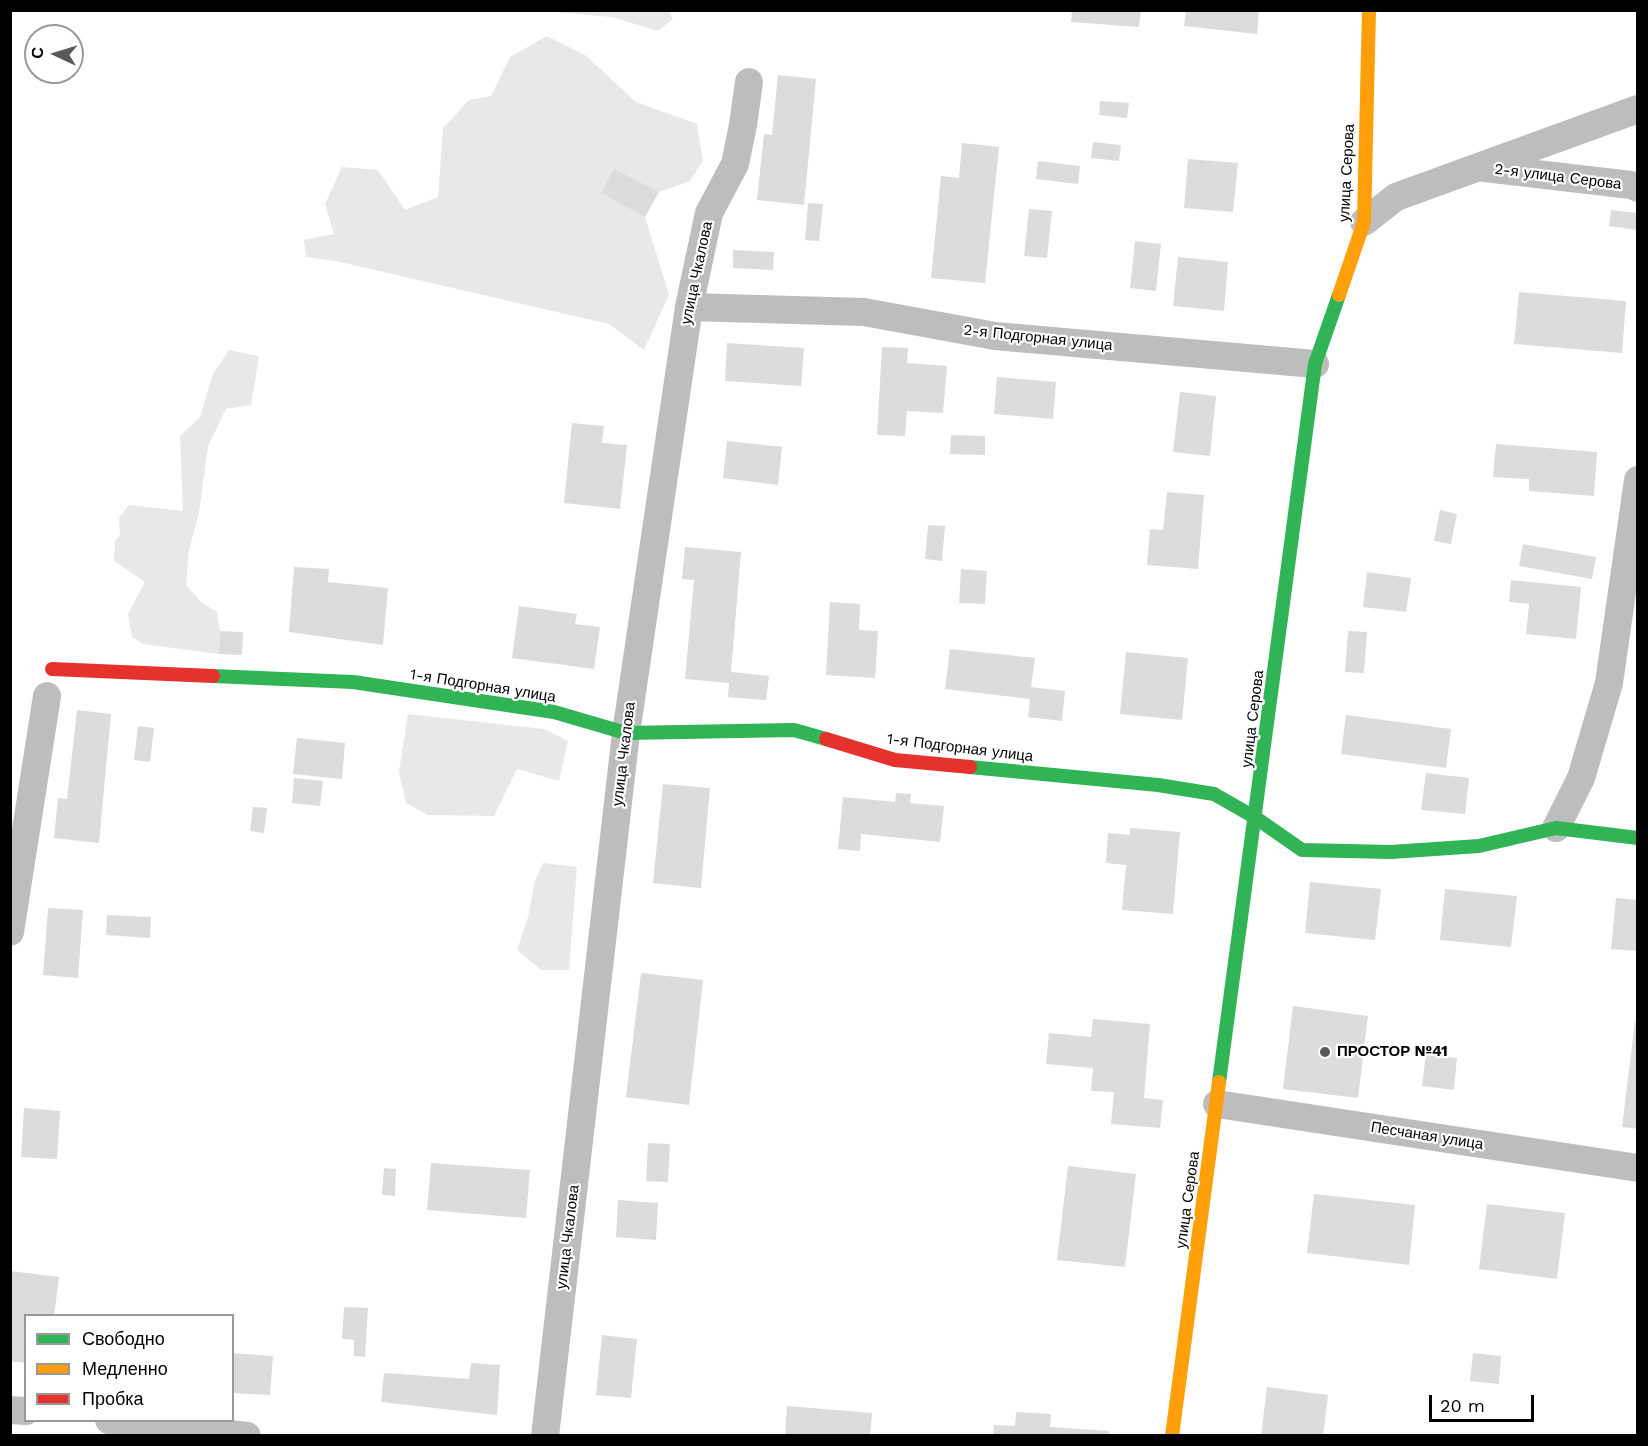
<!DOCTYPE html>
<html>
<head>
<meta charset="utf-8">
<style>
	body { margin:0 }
	#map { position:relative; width:1648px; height:1446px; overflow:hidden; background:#fff; font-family:"Work Sans",sans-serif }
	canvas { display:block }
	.frame { position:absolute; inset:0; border:12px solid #000; pointer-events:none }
	.legend { position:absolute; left:24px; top:1314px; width:210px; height:108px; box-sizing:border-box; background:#fff; border:2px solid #999; margin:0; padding:8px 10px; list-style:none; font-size:18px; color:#000 }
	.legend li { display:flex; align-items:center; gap:12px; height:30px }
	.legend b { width:30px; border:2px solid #999 }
	.north { position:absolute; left:24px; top:24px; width:60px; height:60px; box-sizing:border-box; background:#fff; border:2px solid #999; border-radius:50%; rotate:274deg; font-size:16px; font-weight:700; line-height:24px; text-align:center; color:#000 }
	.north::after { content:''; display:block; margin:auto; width:21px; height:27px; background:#595959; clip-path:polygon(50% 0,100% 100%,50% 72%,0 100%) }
	.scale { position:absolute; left:1429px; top:1395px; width:105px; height:27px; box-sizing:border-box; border:3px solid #000; border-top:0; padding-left:8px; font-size:18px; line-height:21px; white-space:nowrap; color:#000; -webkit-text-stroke:4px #fff; paint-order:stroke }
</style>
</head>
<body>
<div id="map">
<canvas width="1648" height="1446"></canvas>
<div class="frame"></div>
<ul class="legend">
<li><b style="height:8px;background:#30b455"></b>Свободно</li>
<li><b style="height:8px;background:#ff9f0a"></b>Медленно</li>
<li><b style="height:8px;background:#e5322d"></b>Пробка</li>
</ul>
<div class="north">С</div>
<div class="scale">20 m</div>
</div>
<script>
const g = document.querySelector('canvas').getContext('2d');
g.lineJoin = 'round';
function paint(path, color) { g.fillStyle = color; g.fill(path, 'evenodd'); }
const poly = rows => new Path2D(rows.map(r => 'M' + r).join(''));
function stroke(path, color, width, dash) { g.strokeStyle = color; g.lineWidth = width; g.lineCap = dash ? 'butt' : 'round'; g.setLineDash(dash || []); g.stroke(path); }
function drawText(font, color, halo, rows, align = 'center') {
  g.font = font + ' "Work Sans",sans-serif'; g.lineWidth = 4.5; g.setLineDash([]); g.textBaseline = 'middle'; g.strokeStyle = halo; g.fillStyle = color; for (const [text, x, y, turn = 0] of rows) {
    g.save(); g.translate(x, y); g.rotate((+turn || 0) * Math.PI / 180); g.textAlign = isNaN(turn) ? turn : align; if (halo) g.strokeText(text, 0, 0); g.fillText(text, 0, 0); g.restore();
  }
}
paint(poly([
	[542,11,669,11,673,19,658,31,612,17],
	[547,36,585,55,636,102,697,124,703,161,690,181,659,192,615,168,601,192,645,217,669,295,644,350,609,324,336,261,306,257,304,240,334,234,325,204,342,167,378,170,405,210,438,197,443,128,469,100,491,96,510,57],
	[229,350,259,356,251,405,226,409,208,446,199,513,189,550,186,585,201,602,217,612,220,631,219,654,143,644,132,637,128,614,145,582,114,561,115,541,120,535,119,518,129,505,183,511,180,436,200,417,213,374],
	[408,714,544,729,568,741,559,781,517,769,494,816,428,815,406,803,399,771],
	[543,863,577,867,569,970,541,970,517,950,528,917,535,881]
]), '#e8e8e8');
paint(poly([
	[1072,10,1141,10,1139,27,1071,22],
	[1186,10,1259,10,1257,34,1184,26],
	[778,75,816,79,804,205,757,200,764,134,772,135],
	[1100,101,1129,103,1127,118,1099,115],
	[1093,142,1121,145,1119,161,1091,158],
	[962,143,999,147,985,283,931,278,941,176,959,178],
	[1188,159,1238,163,1233,212,1184,208],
	[1038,161,1080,166,1078,184,1036,179],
	[614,168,659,192,645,217,601,193],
	[808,203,823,204,819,241,805,240],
	[1029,209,1052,211,1047,258,1024,256],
	[1611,210,1638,213,1637,230,1609,226],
	[1135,241,1161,244,1156,291,1130,288],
	[733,250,774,252,773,270,733,268],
	[1178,257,1228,262,1224,311,1173,306],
	[1519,292,1626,301,1622,353,1514,344],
	[727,343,804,348,801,386,725,381],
	[882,347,908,348,907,363,947,366,943,413,907,411,905,436,877,435],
	[997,377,1056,382,1053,419,994,414],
	[1180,392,1216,396,1210,456,1173,452],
	[572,423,604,426,602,443,627,445,620,509,564,503],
	[951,435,985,436,985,455,950,454],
	[727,441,782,447,778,485,723,478],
	[1496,444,1597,452,1594,496,1529,491,1529,479,1493,477],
	[1167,492,1204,495,1198,569,1147,565,1150,529,1163,530],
	[1440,510,1457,514,1451,544,1434,541],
	[928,525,945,526,942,561,925,559],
	[1523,544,1596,557,1592,579,1519,566],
	[685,547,741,552,731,672,769,676,766,700,728,697,729,683,685,679,694,580,682,579],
	[294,567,329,569,328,582,388,588,383,645,289,632],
	[961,569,987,571,985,604,959,603],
	[1367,572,1411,578,1406,612,1363,607],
	[1511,580,1581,587,1576,639,1526,634,1529,604,1509,602],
	[830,602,860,604,859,630,878,631,875,678,826,675],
	[519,606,577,614,575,624,600,627,594,669,512,658],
	[220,631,243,632,242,655,219,654],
	[1348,631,1367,632,1364,673,1345,672],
	[950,649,1035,658,1031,687,1065,691,1062,721,1028,717,1030,699,945,689],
	[1126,652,1188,658,1182,720,1120,714],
	[77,710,111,714,99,843,54,838,58,798,67,799],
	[1346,715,1451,729,1446,768,1341,754],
	[138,726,154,728,150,762,134,760],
	[297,738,345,743,342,779,293,774],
	[1426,773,1469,778,1465,814,1421,810],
	[294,778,323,781,320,806,292,803],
	[663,784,710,788,701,888,653,883],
	[896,793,911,794,910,803,944,806,940,842,861,834,860,851,838,849,843,797,895,802],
	[253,807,267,808,264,833,250,831],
	[1130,828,1180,832,1173,914,1122,910,1126,865,1106,863,1108,833,1130,835],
	[1310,882,1381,889,1375,940,1305,933],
	[1445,889,1517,896,1511,947,1440,940],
	[1616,898,1638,900,1638,951,1611,949],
	[48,908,83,910,78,978,43,975],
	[107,915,151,917,150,938,106,935],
	[641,973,703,980,689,1105,626,1097],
	[1293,1006,1368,1016,1358,1098,1283,1089],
	[1093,1019,1150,1024,1144,1098,1163,1100,1160,1128,1111,1124,1114,1092,1091,1091,1093,1068,1046,1064,1049,1033,1091,1037],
	[1635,1021,1638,1021,1638,1129,1622,1127],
	[1426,1054,1457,1058,1454,1090,1422,1086],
	[24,1108,60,1111,57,1159,21,1157],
	[648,1143,670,1144,668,1182,646,1181],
	[431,1163,530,1170,526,1218,427,1210],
	[1068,1166,1136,1174,1125,1267,1057,1260],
	[384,1168,396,1169,395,1196,382,1195],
	[1314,1194,1415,1205,1409,1265,1307,1253],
	[618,1200,658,1203,656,1240,616,1237],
	[1487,1204,1565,1213,1557,1279,1479,1269],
	[10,1271,59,1277,54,1316,26,1316,26,1363,10,1361],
	[344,1307,368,1308,365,1357,354,1356,354,1340,342,1339],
	[602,1335,637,1339,631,1398,596,1395],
	[232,1353,273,1356,270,1395,232,1393],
	[1473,1353,1501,1356,1499,1384,1470,1381],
	[471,1363,500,1365,497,1415,381,1402,384,1373,469,1379],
	[1267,1387,1328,1395,1323,1436,1261,1436],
	[787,1406,872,1413,870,1436,785,1436],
	[1016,1412,1051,1414,1050,1427,1109,1431,1109,1436,993,1436,994,1425,1015,1426]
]), '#dcdcdc');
stroke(poly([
	[1485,168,1631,185,1638,188],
	[1364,222,1396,197,1638,109],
	[689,307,864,312,995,336,1315,364],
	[1556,828,1581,778,1609,683,1638,480],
	[10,932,47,696],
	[1217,1104,1638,1168],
	[10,1410,26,1411],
	[109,1420,247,1436],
	[545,1436,626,733,689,307,709,213,735,164,743,125,749,82]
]), '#bdbdbd', 28);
stroke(poly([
	[213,676,353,682,554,712,626,733,794,730,826,739],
	[970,767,1158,785,1214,794,1256,818,1302,850,1391,852,1479,846,1556,828,1638,838],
	[1219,1082,1315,364,1339,295]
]), '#30b455', 14);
stroke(poly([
	[1339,295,1364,222,1369,10],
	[1172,1436,1219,1082]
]), '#ff9f0a', 14);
stroke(poly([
	[52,669,213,676],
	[826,739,895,760,970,767]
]), '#e5322d', 14);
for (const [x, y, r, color] of [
	[1325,1052,6,"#595959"]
]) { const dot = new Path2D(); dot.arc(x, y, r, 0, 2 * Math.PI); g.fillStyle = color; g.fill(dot); stroke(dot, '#fff', 2); }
drawText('15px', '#000', '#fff', [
	["улица Серова",1347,173,-87],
	["2-я улица Серова",1558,177,7],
	["улица Чкалова",697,273,-78],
	["2-я Подгорная улица",1038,338,6],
	["1-я Подгорная улица",483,686,9],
	["улица Серова",1253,719,-83],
	["1-я Подгорная улица",960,748,7],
	["улица Чкалова",624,754,-83],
	["Песчаная улица",1427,1136,9],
	["улица Серова",1188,1200,-82],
	["улица Чкалова",568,1237,-83]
]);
drawText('bold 15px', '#000', '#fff', [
	["ПРОСТОР №41",1337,1052]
], 'left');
</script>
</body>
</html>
